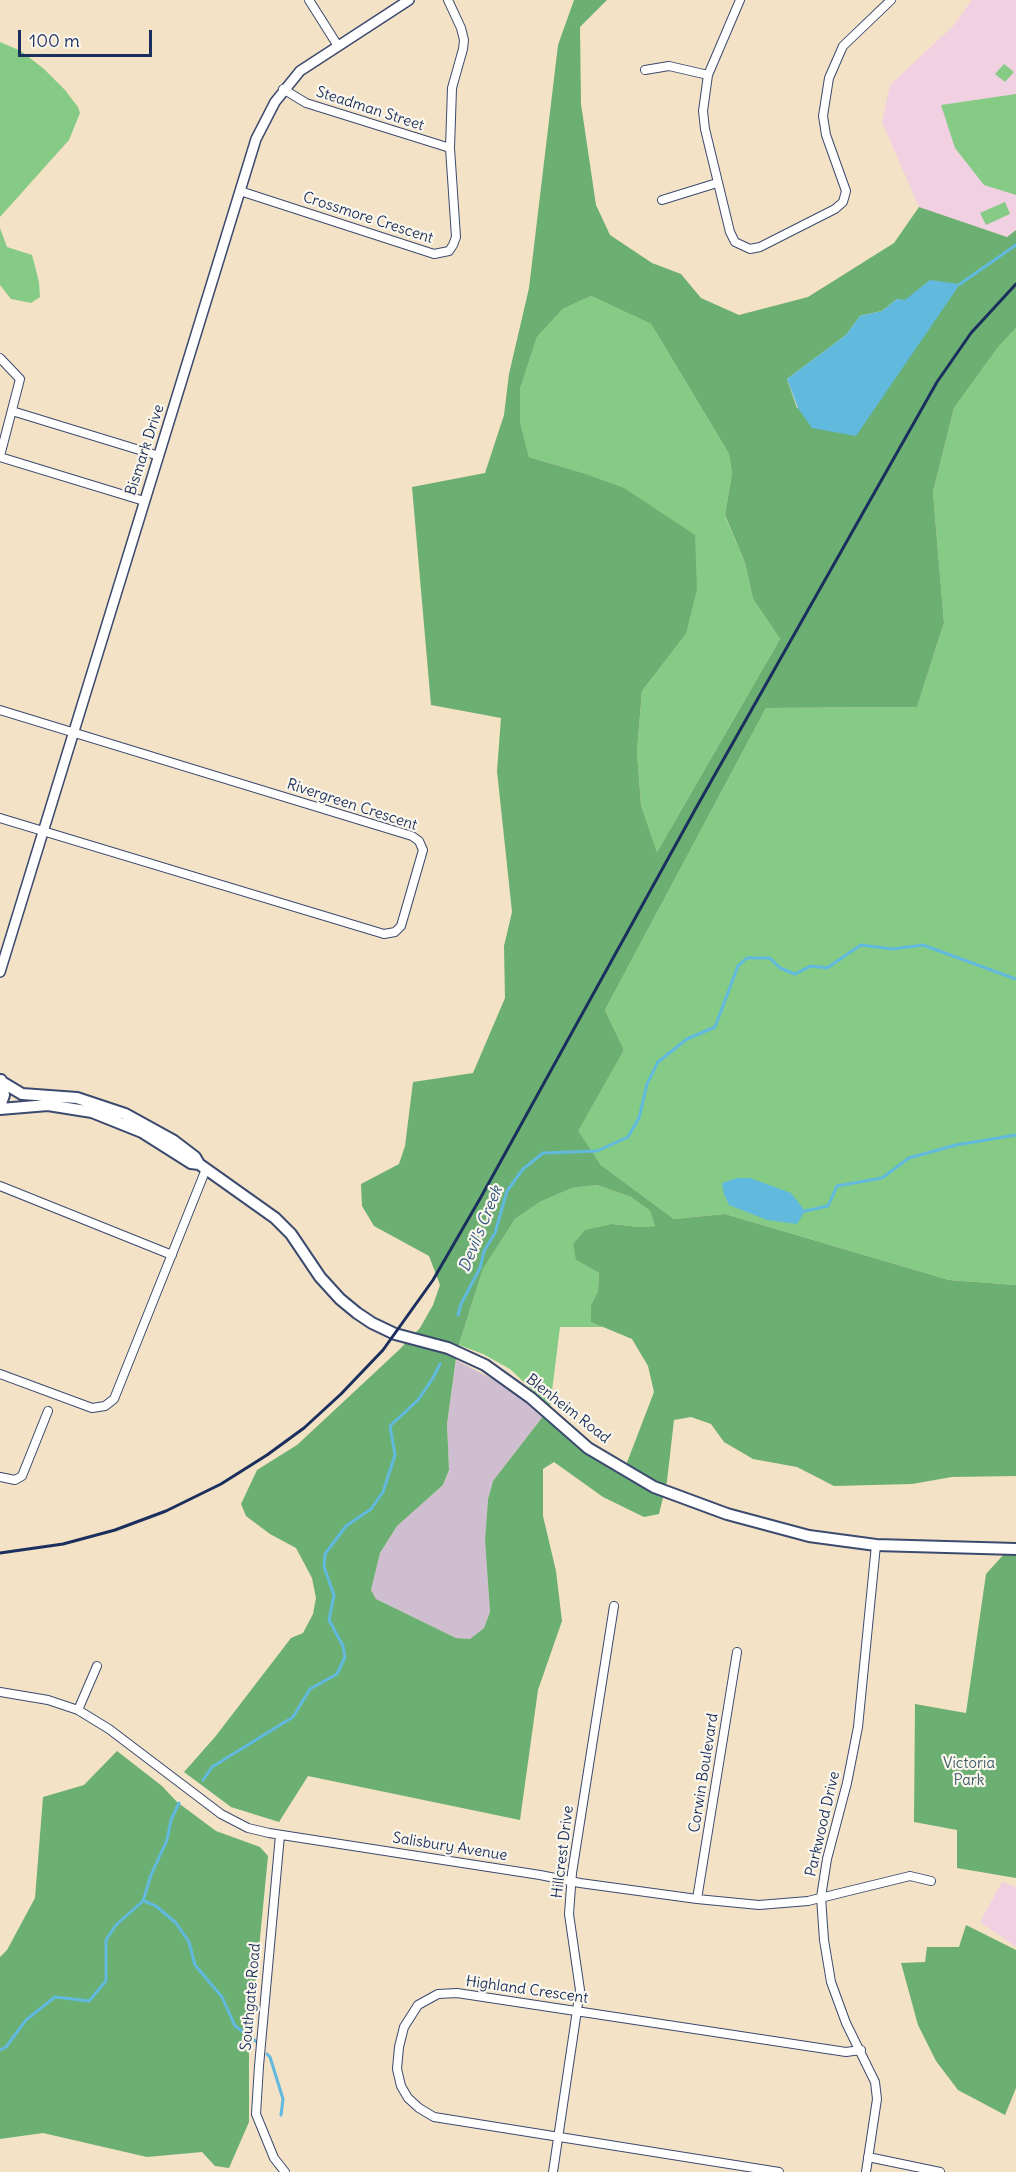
<!DOCTYPE html>
<html>
<head>
<meta charset="utf-8">
<style>
	body { margin:0 }
	#map { position:relative; width:1016px; height:2172px; overflow:hidden; background:#f3e2c6; font-family:Delius,sans-serif }
	canvas { display:block }
	.scale { position:absolute; left:18px; top:30px; width:134px; height:27px; box-sizing:border-box; border:3px solid #1b2f5e; border-top:0; padding-left:8px; font-size:18px; line-height:21px; white-space:nowrap; color:#1b2f5e; -webkit-text-stroke:4px #fbf7ec; paint-order:stroke }
</style>
</head>
<body>
<div id="map">
<canvas width="1016" height="2172"></canvas>
<div class="scale">100 m</div>
</div>
<script>
const g = document.querySelector('canvas').getContext('2d');
g.lineJoin = 'round';
function paint(path, color) { g.fillStyle = color; g.fill(path, 'evenodd'); }
const poly = rows => new Path2D(rows.map(r => 'M' + r).join(''));
function stroke(path, color, width, dash) { g.strokeStyle = color; g.lineWidth = width; g.lineCap = dash ? 'butt' : 'round'; g.setLineDash(dash || []); g.stroke(path); }
function drawText(font, color, halo, rows, align = 'center') {
  g.font = font + ' Delius,sans-serif'; g.lineWidth = 4.5; g.setLineDash([]); g.textBaseline = 'middle'; g.strokeStyle = halo; g.fillStyle = color; for (const [text, x, y, turn = 0] of rows) {
    g.save(); g.translate(x, y); g.rotate((+turn || 0) * Math.PI / 180); g.textAlign = isNaN(turn) ? turn : align; if (halo) g.strokeText(text, 0, 0); g.fillText(text, 0, 0); g.restore();
  }
}
paint(poly([
	[972,0,1016,0,1016,230,1007,237,919,207,882,122,890,85,953,26],
	[1002,1882,1016,1887,1016,1947,980,1922]
]), '#f1d0e2');
paint(poly([
	[456,1360,502,1384,544,1415,493,1481,488,1499,485,1540,490,1612,484,1628,470,1639,456,1638,376,1599,371,1590,380,1553,397,1526,443,1485,449,1471,447,1424]
]), '#cebed0');
paint(poly([
	[0,42,21,51,44,69,65,90,78,107,80,113,69,140,0,217],
	[1004,64,1014,72,1005,82,995,74],
	[1016,94,1016,195,984,185,955,148,941,105],
	[1005,202,1010,214,986,225,980,213],
	[0,228,7,247,32,255,39,282,40,297,31,303,11,299,0,285],
	[591,296,651,324,729,454,732,473,725,516,745,563,753,599,780,639,657,852,641,805,637,752,642,691,686,634,583,473,529,457,520,421,520,389,537,337,563,309],
	[1016,328,1016,1285,949,1280,725,1214,674,1219,601,1165,577,1131,624,1050,605,1010,766,708,917,707,944,623,933,492,954,408,999,346],
	[597,1185,631,1197,650,1211,655,1226,639,1227,613,1224,576,1260,599,1273,598,1291,591,1305,591,1322,604,1327,560,1327,550,1407,510,1369,483,1354,459,1345,483,1269,515,1219,540,1202,572,1188]
]), '#86cb85');
paint(poly([
	[574,0,607,0,580,27,581,104,596,205,610,235,652,263,681,274,701,298,739,315,808,297,894,243,919,207,1007,237,1016,230,1016,328,999,346,954,408,933,492,944,623,917,707,766,708,605,1010,624,1050,578,1131,601,1165,674,1219,725,1214,949,1280,1016,1285,1016,1476,952,1477,912,1484,834,1486,797,1467,753,1459,724,1442,711,1424,691,1417,674,1420,667,1481,659,1514,644,1517,603,1497,554,1462,543,1469,543,1516,556,1571,562,1621,538,1690,520,1820,308,1776,279,1822,231,1807,184,1772,215,1737,291,1638,303,1633,313,1614,316,1598,312,1578,296,1548,270,1534,246,1516,241,1504,257,1470,297,1445,400,1349,420,1328,433,1305,440,1285,429,1256,374,1226,362,1206,361,1184,399,1164,405,1146,413,1082,473,1073,505,998,504,946,512,912,497,771,501,718,431,705,412,487,485,473,504,415,509,374,529,288,558,45],
	[930,280,797,408,787,379,846,335,860,316,882,311,897,299,905,301],
	[591,296,651,324,729,454,732,473,725,515,745,563,753,599,780,639,657,852,641,805,637,752,642,691,686,634,697,589,695,535,624,488,583,473,529,457,520,421,520,389,537,337,563,309],
	[597,1185,631,1197,650,1211,655,1226,639,1227,613,1224,585,1230,573,1244,576,1260,599,1273,598,1291,591,1305,591,1322,632,1339,648,1366,654,1392,623,1473,544,1415,493,1481,488,1499,485,1540,490,1612,484,1628,470,1639,456,1638,376,1599,371,1590,380,1553,397,1526,443,1485,449,1470,447,1424,457,1351,483,1269,515,1219,540,1202,572,1188],
	[1005,1553,1016,1554,1016,1878,957,1868,957,1830,914,1822,915,1704,966,1713,986,1574],
	[117,1751,162,1786,177,1802,216,1831,260,1847,268,1856,249,2050,249,2122,229,2168,215,2166,202,2152,147,2157,43,2133,0,2139,0,1957,7,1950,35,1898,43,1797,84,1785],
	[966,1925,1016,1950,1016,2088,1005,2115,958,2090,936,2061,918,2025,901,1963,925,1962,927,1947,959,1947]
]), '#6caf72');
paint(poly([
	[930,280,960,284,856,436,812,428,798,408,787,379,846,335,860,316,882,311,897,299,905,300],
	[737,1178,750,1178,791,1193,805,1211,797,1224,767,1220,729,1205,724,1194,722,1183]
]), '#61b9de');
stroke(poly([
	[960,284,1016,245],
	[805,1211,828,1206,837,1186,882,1178,909,1158,956,1145,1016,1135],
	[458,1315,461,1304,480,1268,484,1251,495,1233,507,1191,523,1169,543,1153,597,1151,628,1137,639,1118,647,1084,658,1062,687,1039,715,1027,738,966,747,958,770,958,780,968,795,974,811,966,827,968,861,945,893,949,923,945,1016,979],
	[203,1780,212,1767,293,1717,310,1689,337,1674,345,1657,343,1646,329,1620,334,1595,324,1567,325,1554,346,1526,371,1509,383,1492,395,1455,390,1426,418,1400,433,1378,440,1364],
	[144,1901,156,1906,176,1923,189,1942,195,1965,222,1997,235,2026,257,2042],
	[0,2050,6,2047,26,2020,55,1997,89,2001,106,1981,106,1940,116,1925,143,1901,151,1875,167,1840,171,1820,179,1803],
	[267,2054,270,2057,283,2099,281,2115]
]), '#61b9de', 3);
const minor = poly([
	[309,0,338,46],
	[740,0,708,75,703,111,705,129,730,232,735,242,750,249,760,247,835,209,843,202,846,191,826,135,823,116,829,78,843,46,891,0],
	[645,70,669,66,708,75],
	[283,89,306,103,450,148],
	[240,191,434,254,449,251,453,245,456,237,450,148,452,88,463,49,464,40,461,28,448,0],
	[662,200,717,183],
	[0,358,20,379,0,456],
	[12,411,159,456],
	[0,457,144,501],
	[0,710,412,836,419,841,423,850,401,926,395,932,384,934,0,818],
	[0,1186,172,1255],
	[0,1374,92,1408,105,1406,114,1399,206,1169],
	[0,1477,15,1480,22,1476,48,1411],
	[0,1692,48,1700,78,1710,109,1729,221,1814,248,1828,269,1833,540,1875,580,1883,697,1899,759,1905,808,1901,910,1876,931,1881],
	[78,1710,97,1666],
	[280,1835,259,2066,256,2114,274,2158,285,2172],
	[697,1899,737,1652],
	[868,2157,940,2172],
	[553,2172,580,1990,569,1914,572,1873,614,1606],
	[779,2172,434,2117,419,2108,408,2098,401,2086,397,2069,399,2047,404,2027,418,2005,438,1994,457,1993,846,2052,861,2050],
	[866,2172,877,2099,875,2082,846,2023,831,1982,824,1940,821,1897,827,1859,847,1783,858,1727,876,1545]
]);
const tertiary = poly([
	[0,972,256,139,275,102,300,71,409,0]
]);
const secondary = poly([
	[2,1082,22,1094,77,1098,125,1114,174,1141,195,1157,199,1164],
	[0,1106,4,1095,1,1080],
	[0,1109,48,1105,92,1112,142,1132,191,1163,199,1164,275,1218,291,1234,320,1277,340,1299,357,1313,372,1323,395,1334,448,1348,485,1365,531,1398,588,1448,654,1487,727,1514,809,1536,876,1545,1016,1549]
]);
stroke(minor, '#3b4a6e', 10);
stroke(tertiary, '#3b4a6e', 12);
stroke(secondary, '#3b4a6e', 14);
stroke(minor, '#fff', 8);
stroke(tertiary, '#fff', 9);
stroke(secondary, '#fff', 10);
stroke(poly([
	[0,1553,63,1544,115,1530,166,1511,221,1484,267,1455,304,1428,341,1394,383,1350,433,1280,481,1197,696,808,937,382,971,333,1016,284]
]), '#1b2f5e', 3);
drawText('15px', '#1b2f5e', '#fbf7ec', [
	["Steadman Street",370,109,18],
	["Crossmore Crescent",368,218,18],
	["Bismark Drive",145,450,-72],
	["Rivergreen Crescent",352,805,18],
	["Blenheim Road",568,1409,38],
	["Corwin Boulevard",704,1773,-81],
	["Parkwood Drive",823,1824,-77],
	["Salisbury Avenue",450,1847,9],
	["Hillcrest Drive",563,1852,-83],
	["Highland Crescent",527,1990,8],
	["Southgate Road",251,1997,-85]
]);
drawText('15px', '#3b5e6a', '#fbf7ec', [
	["Victoria",969,1764],
	["Park",969,1781]
]);
drawText('italic 16px', '#305884', '#fbf7ec', [
	["Devil's Creek",481,1229,-68]
]);
</script>
</body>
</html>
